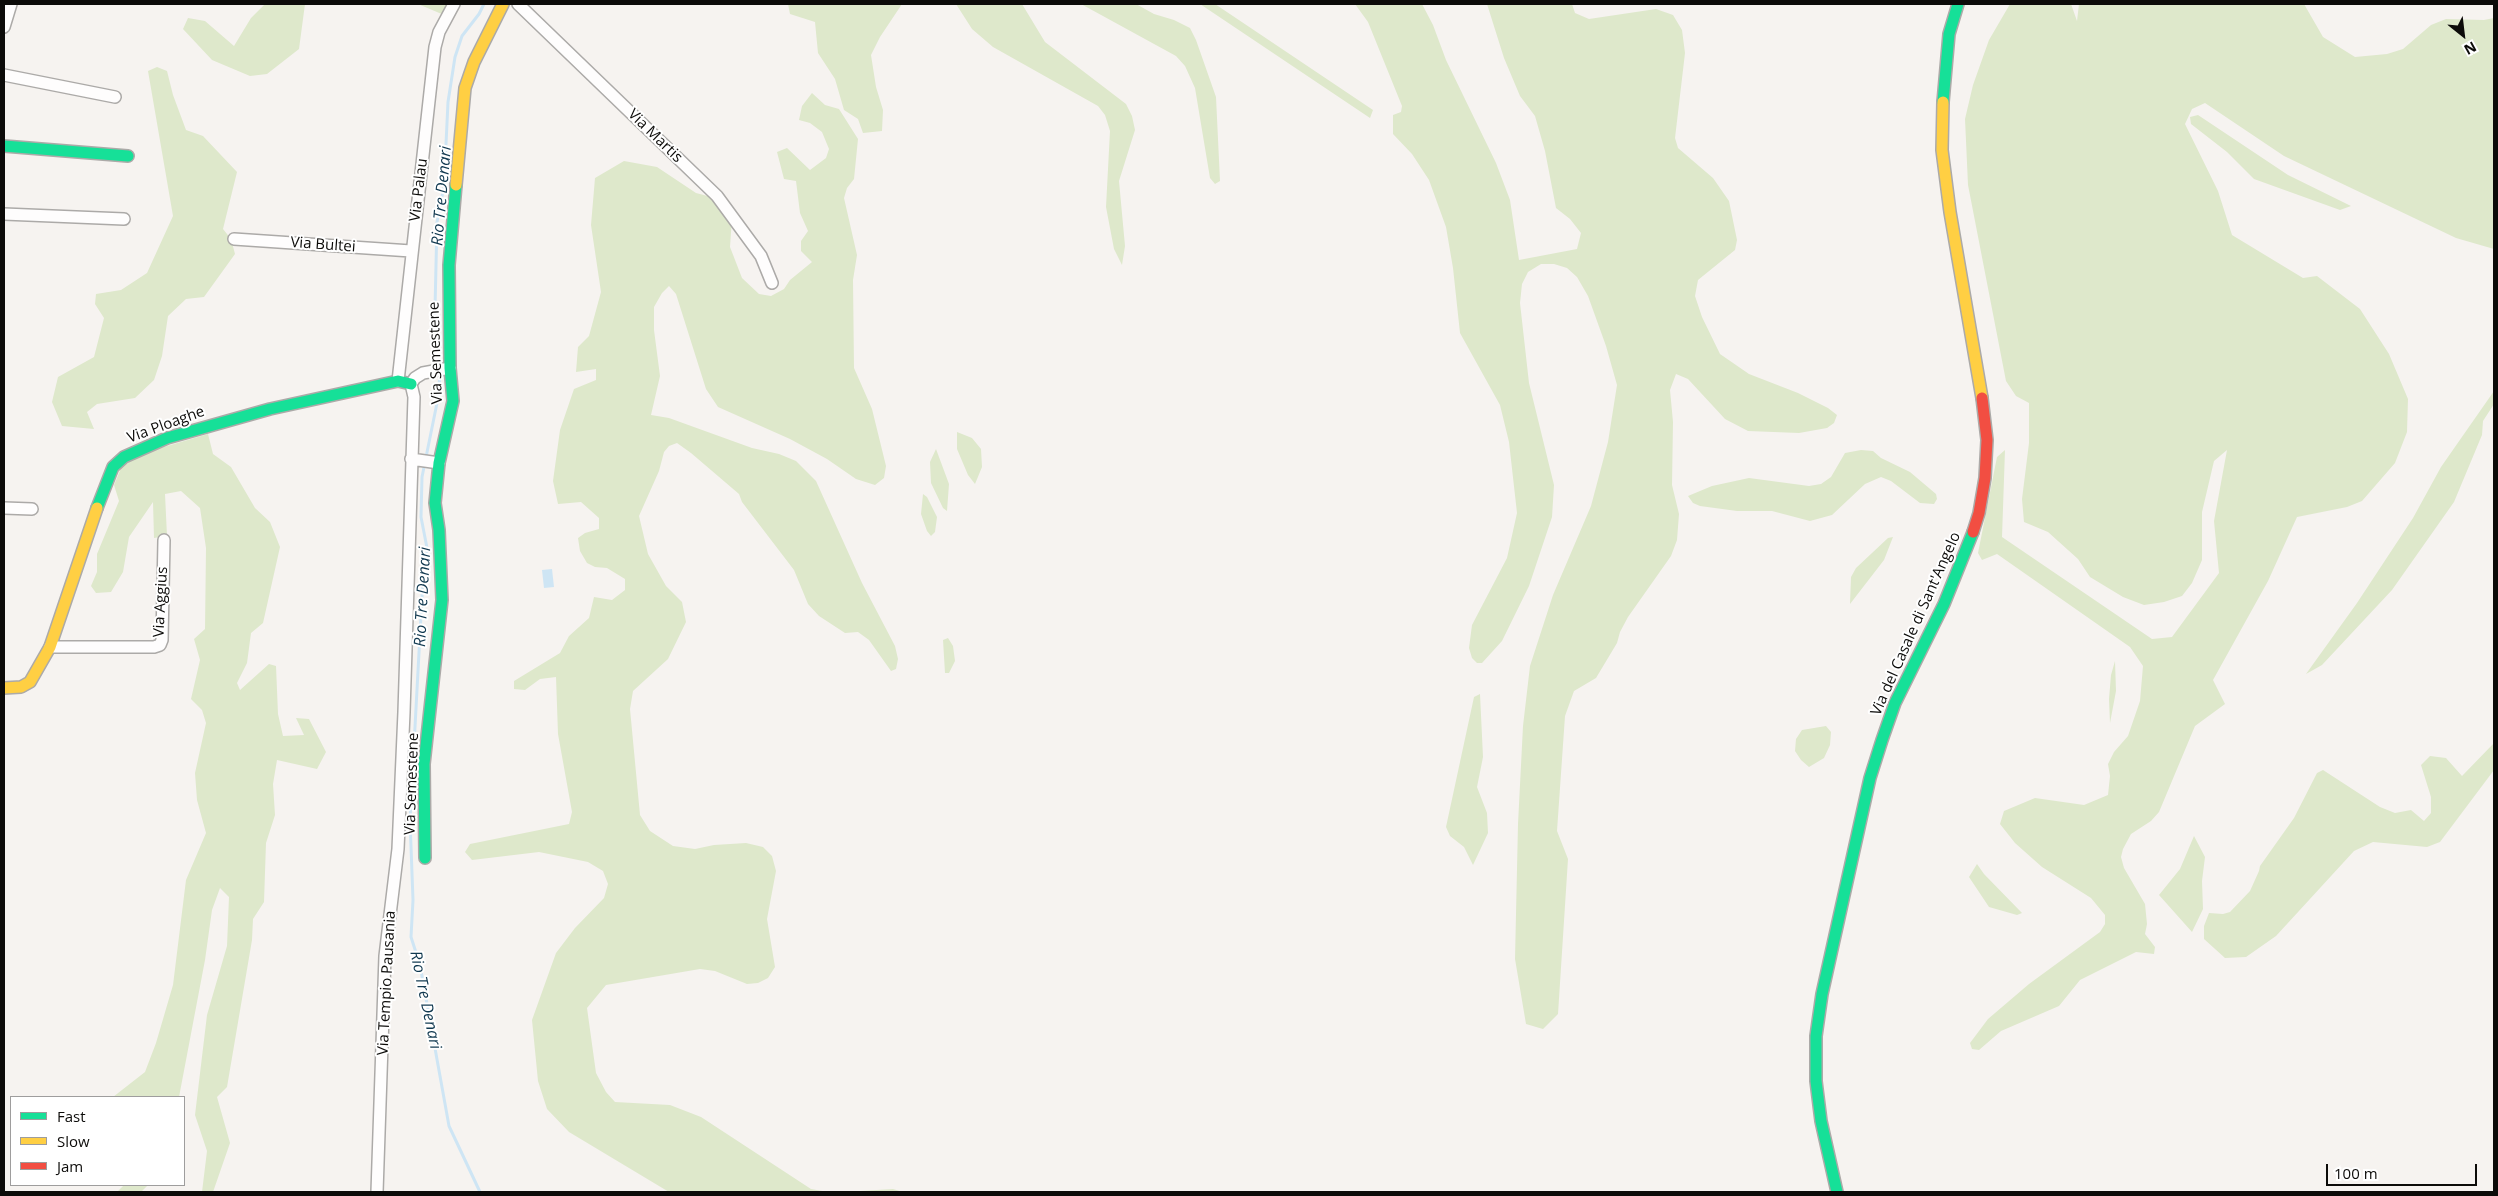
<!DOCTYPE html>
<html>
<head>
<meta charset="utf-8">
<style>
	body { margin:0 }
	#map { position:relative; width:2498px; height:1196px; overflow:hidden; background:#f6f3f0; font-family:"Open Sans",sans-serif }
	canvas { display:block }
	.frame { position:absolute; inset:0; border:5px solid #0c0b09; pointer-events:none }
	.legend { position:absolute; left:10px; top:1096px; width:175px; height:90px; box-sizing:border-box; background:#fff; border:1px solid #9e9d9d; margin:0; padding:6px 9px; list-style:none; font-size:15px; color:#0c0b09 }
	.legend li { display:flex; align-items:center; gap:10px; height:25px }
	.legend b { width:25px; border:1px solid #9e9d9d }
	.north { position:absolute; left:2438px; top:10px; width:50px; height:50px; -webkit-text-stroke:4px #fff; paint-order:stroke; rotate:151deg; font-size:14px; font-weight:700; line-height:20px; text-align:center; color:#0c0b09 }
	.north::after { content:''; display:block; margin:auto; width:18px; height:22px; background:#0c0b09; clip-path:polygon(50% 0,100% 100%,50% 72%,0 100%) }
	.scale { position:absolute; left:2326px; top:1164px; width:151px; height:22px; box-sizing:border-box; border:2px solid #0c0b09; border-top:0; padding-left:6px; font-size:15px; line-height:18px; white-space:nowrap; color:#0c0b09; -webkit-text-stroke:4px #fff; paint-order:stroke }
</style>
</head>
<body>
<div id="map">
<canvas width="2498" height="1196"></canvas>
<div class="frame"></div>
<ul class="legend">
<li><b style="height:6px;background:#16e098"></b>Fast</li>
<li><b style="height:6px;background:#ffcf43"></b>Slow</li>
<li><b style="height:6px;background:#f24e42"></b>Jam</li>
</ul>
<div class="north">N</div>
<div class="scale">100 m</div>
</div>
<script>
const g = document.querySelector('canvas').getContext('2d');
g.lineJoin = 'round';
function paint(path, color) { g.fillStyle = color; g.fill(path, 'evenodd'); }
const poly = rows => new Path2D(rows.map(r => 'M' + r).join(''));
function stroke(path, color, width, dash) { g.strokeStyle = color; g.lineWidth = width; g.lineCap = dash ? 'butt' : 'round'; g.setLineDash(dash || []); g.stroke(path); }
function drawText(font, color, halo, rows, align = 'center') {
  g.font = font + ' "Open Sans",sans-serif'; g.lineWidth = 4; g.setLineDash([]); g.textBaseline = 'middle'; g.strokeStyle = halo; g.fillStyle = color; for (const [text, x, y, turn = 0] of rows) {
    g.save(); g.translate(x, y); g.rotate((+turn || 0) * Math.PI / 180); g.textAlign = isNaN(turn) ? turn : align; if (halo) g.strokeText(text, 0, 0); g.fillText(text, 0, 0); g.restore();
  }
}
paint(poly([
	[265,4,305,4,299,49,267,74,250,76,212,60,183,29,188,18,205,21,234,46,251,18],
	[418,4,451,4,444,15],
	[788,4,902,4,880,37,871,55,876,87,883,110,882,131,863,133,858,119,844,110,835,79,818,53,815,22,790,14],
	[956,4,1022,4,1045,42,1126,104,1132,116,1135,130,1119,181,1125,246,1122,265,1114,249,1106,207,1110,131,1105,115,1098,106,993,47,972,29],
	[1081,4,1136,4,1154,14,1174,20,1190,28,1196,40,1216,97,1220,181,1215,184,1210,178,1195,88,1185,66,1176,56],
	[1200,4,1215,4,1373,110,1370,118],
	[1355,4,1422,4,1433,25,1446,60,1496,163,1510,200,1519,260,1577,249,1581,233,1570,219,1556,208,1545,151,1535,116,1520,96,1504,58,1487,4,1572,4,1575,13,1589,19,1656,9,1673,15,1682,30,1685,53,1675,138,1678,148,1713,178,1729,201,1737,240,1735,250,1698,280,1695,296,1702,317,1720,354,1749,374,1798,393,1828,408,1837,415,1834,423,1827,428,1799,433,1748,431,1725,419,1688,379,1676,374,1670,390,1673,422,1672,485,1679,514,1677,540,1671,556,1628,617,1620,632,1617,643,1596,678,1574,691,1565,716,1557,831,1568,859,1558,1014,1543,1029,1526,1024,1515,959,1518,824,1523,726,1530,666,1553,595,1591,506,1608,442,1617,385,1606,346,1588,296,1577,277,1567,268,1554,264,1541,264,1528,272,1522,284,1520,303,1529,383,1554,485,1552,517,1529,586,1502,641,1482,663,1477,663,1472,658,1469,648,1472,625,1507,558,1517,513,1509,442,1500,405,1460,333,1453,268,1446,227,1429,180,1412,154,1393,134,1393,115,1401,112,1402,106,1368,22],
	[2010,4,2071,4,2077,21,2079,4,2304,4,2323,37,2355,57,2387,54,2403,49,2431,25,2446,19,2484,20,2494,18,2494,249,2456,238,2284,156,2205,103,2192,109,2185,124,2218,191,2232,235,2303,278,2317,276,2360,309,2389,354,2408,399,2407,432,2395,463,2362,501,2347,507,2297,517,2268,581,2213,680,2225,704,2195,726,2159,812,2151,821,2131,834,2123,849,2121,857,2124,868,2145,904,2147,924,2145,934,2155,947,2154,954,2136,952,2080,980,2059,1006,2001,1031,1979,1050,1972,1049,1970,1043,1988,1019,2029,984,2100,932,2105,924,2105,915,2091,898,2042,867,2015,843,2000,824,2004,811,2035,798,2084,805,2108,795,2110,776,2108,764,2114,752,2128,736,2140,701,2143,666,2130,647,1997,554,1982,560,1978,553,1997,457,2005,450,2002,537,2152,639,2172,637,2219,573,2214,521,2227,450,2214,461,2202,512,2202,560,2192,583,2182,596,2164,602,2144,605,2123,597,2090,577,2078,559,2048,532,2024,522,2022,499,2029,443,2029,403,2016,396,2006,381,1968,185,1965,119,1973,85,1989,40],
	[157,67,167,71,173,95,186,130,203,136,237,172,223,229,231,239,235,254,204,297,186,299,168,316,162,356,154,380,135,398,97,404,87,412,94,429,62,426,52,402,58,377,94,357,104,318,95,304,96,294,121,290,147,273,173,216,148,71],
	[812,93,825,105,839,109,858,139,854,179,847,188,844,198,857,255,853,280,854,368,872,409,886,466,884,478,875,485,856,479,827,459,790,439,718,407,706,389,676,294,669,286,662,293,654,307,654,330,660,376,651,415,669,418,752,448,779,454,796,461,816,481,862,583,895,646,898,659,896,669,891,671,869,640,858,632,845,633,819,616,808,604,794,570,742,502,739,494,691,453,677,443,669,446,664,452,659,471,639,516,648,554,666,586,682,602,686,622,668,659,633,691,630,709,640,815,650,831,673,846,695,849,714,845,746,843,763,847,772,856,776,871,767,919,775,967,768,978,758,983,747,984,715,971,700,969,606,985,587,1008,596,1073,606,1092,615,1102,670,1105,701,1117,811,1189,828,1192,669,1192,569,1132,547,1109,538,1081,532,1020,556,953,575,928,604,898,608,884,603,871,588,862,539,852,472,860,465,852,470,844,569,824,572,812,558,734,556,677,540,679,525,690,514,689,514,681,560,653,569,636,589,618,594,597,612,600,625,590,625,579,607,568,595,567,587,563,580,551,578,538,585,533,599,529,599,518,581,502,558,504,553,481,560,430,574,389,596,380,596,369,576,372,578,347,589,336,601,292,591,225,595,178,624,161,657,167,696,193,719,199,732,218,730,247,742,278,759,294,771,296,784,289,790,280,812,262,801,251,801,241,808,231,800,213,796,181,784,179,777,152,787,148,810,170,826,158,829,149,822,132,810,123,799,120,802,106],
	[2198,115,2288,175,2351,206,2340,210,2254,179,2227,152,2191,124,2190,117],
	[2494,391,2494,404,2483,421,2482,435,2454,502,2392,590,2322,665,2306,674,2357,603,2413,518,2441,467],
	[957,432,972,438,981,449,982,467,975,484,968,475,957,449],
	[208,434,213,454,231,467,255,508,270,522,280,547,263,623,251,633,247,663,237,683,240,690,269,664,276,666,278,714,283,736,304,735,296,718,309,719,326,752,317,769,277,760,273,784,275,815,266,843,264,902,253,919,252,940,227,1087,217,1097,230,1143,213,1192,202,1192,207,1151,195,1115,207,1015,227,946,229,897,220,888,212,910,205,960,179,1097,113,1097,145,1072,156,1043,173,985,186,880,206,833,197,800,195,773,206,723,202,710,191,699,200,660,194,639,205,629,206,548,200,508,181,491,165,494,167,536,154,538,153,502,129,537,123,572,111,592,96,593,91,586,97,572,97,554,119,501,114,485,121,468,140,454],
	[936,449,949,484,947,511,943,508,931,483,930,462],
	[1861,450,1873,451,1881,458,1910,472,1936,494,1937,499,1934,504,1920,503,1891,481,1881,477,1865,484,1832,515,1810,521,1772,511,1737,511,1700,506,1693,503,1688,496,1712,486,1749,478,1809,486,1821,484,1831,477,1845,453],
	[923,494,927,497,937,517,935,532,931,536,927,531,921,514],
	[1893,537,1884,560,1850,604,1851,577,1856,568,1888,538],
	[948,638,953,646,955,661,949,673,945,673,943,640],
	[2115,661,2116,691,2110,723,2109,699,2111,675],
	[1480,694,1483,757,1477,787,1487,813,1488,833,1473,865,1464,847,1450,836,1446,827,1474,697],
	[1826,726,1831,732,1830,745,1824,758,1809,767,1801,760,1795,751,1796,739,1802,730],
	[2494,743,2494,770,2440,842,2427,847,2373,842,2354,851,2276,936,2246,957,2225,958,2204,939,2204,926,2209,913,2223,914,2230,912,2250,891,2259,871,2260,866,2294,818,2317,773,2323,770,2380,807,2395,813,2411,810,2424,821,2431,813,2431,797,2421,765,2430,756,2446,758,2462,776],
	[2194,836,2205,857,2202,881,2203,909,2192,932,2159,895,2180,869],
	[1977,864,1984,874,2022,913,2017,915,1989,907,1969,877],
	[124,1185,148,1185,141,1192,117,1192],
	[893,1189,903,1192,844,1192]
]), '#dee8cb');
paint(poly([
	[552,569,554,587,544,588,542,570]
]), '#cee5f4');
stroke(poly([
	[480,1192,449,1126,420,965,411,937,413,900,410,820,423,578,427,548,421,517,422,477,437,403,440,375,434,352,437,222,444,186,448,102,455,57,462,36,479,14,484,4]
]), '#cee5f4', 3);
const street = poly([
	[518,4,717,196,761,256,772,283],
	[4,27,11,4],
	[4,75,115,97],
	[4,214,124,219],
	[234,239,411,251],
	[398,381,435,47,439,32,454,4],
	[411,459,439,463],
	[4,508,32,509],
	[50,647,154,647,160,645,162,640,164,540],
	[377,1192,385,956,398,849,404,712,414,397,411,384,415,378,423,373,450,368]
]);
const fast = poly([
	[1943,102,1949,34,1958,4],
	[4,146,128,156],
	[97,508,113,467,124,457,167,438,270,409,398,381,411,384],
	[425,858,424,764,442,600,439,530,435,503,439,463,453,401,450,368,449,265,456,185],
	[1837,1192,1821,1121,1816,1081,1816,1036,1822,994,1870,778,1882,740,1895,703,1944,604,1973,532]
]);
const slow = poly([
	[1943,102,1942,150,1950,212,1982,398],
	[456,185,465,88,474,62,503,4],
	[4,688,21,687,30,682,50,647,97,508]
]);
const jam = poly([
	[1973,532,1979,513,1985,478,1987,440,1982,398]
]);
stroke(street, '#acaaa8', 14);
stroke(fast, '#acaaa8', 14);
stroke(slow, '#acaaa8', 14);
stroke(jam, '#acaaa8', 14);
stroke(street, '#fefdfd', 11);
stroke(fast, '#16e098', 11);
stroke(slow, '#ffcf43', 11);
stroke(jam, '#f24e42', 11);
drawText('15px', '#0c0b09', '#fff', [
	["Via Martis",655,136,44],
	["Via Palau",419,190,-83],
	["Via Bultei",323,245,4],
	["Via Semestene",436,353,-92],
	["Via Ploaghe",166,425,-20],
	["Via Aggius",161,602,-87],
	["Via del Casale di Sant'Angelo",1916,624,-66],
	["Via Semestene",412,784,-88],
	["Via Tempio Pausania",387,983,-87]
]);
drawText('italic 16px', '#10384f', '#fff', [
	["Rio Tre Denari",442,196,-85],
	["Rio Tre Denari",423,597,-87],
	["Rio Tre Denari",425,1000,78]
]);
</script>
</body>
</html>
